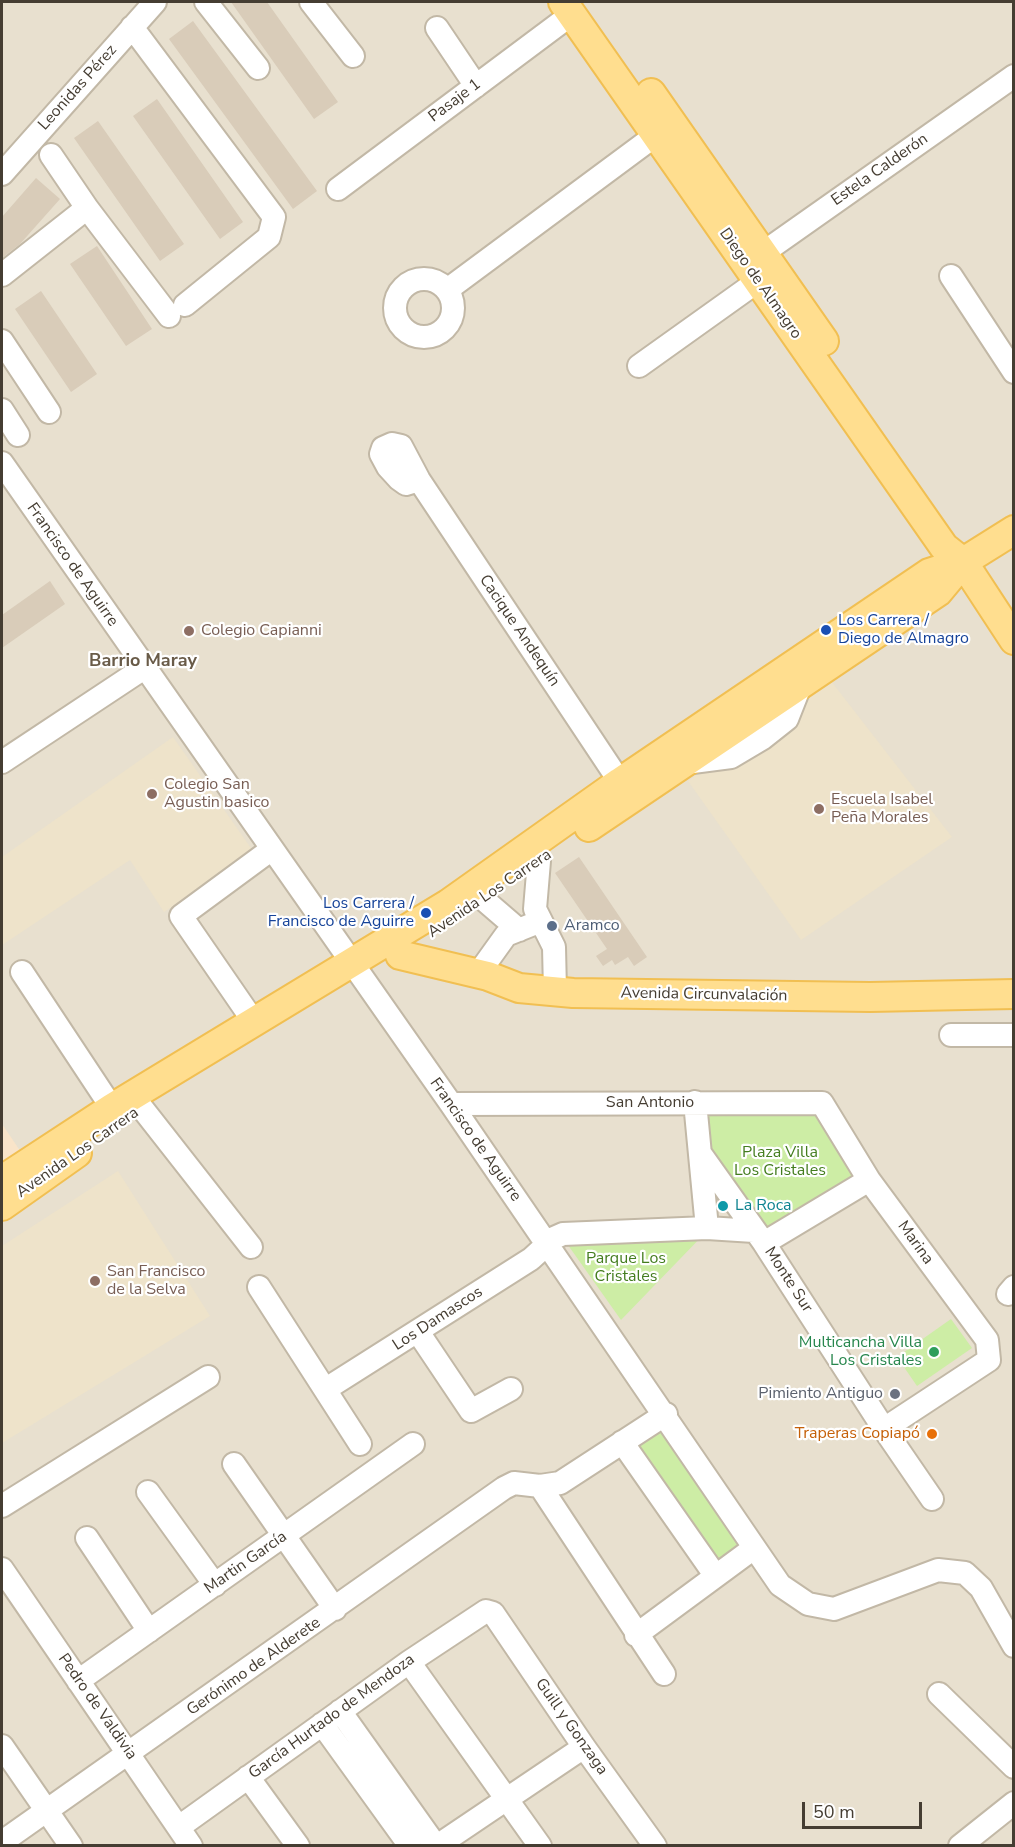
<!DOCTYPE html>
<html>
<head>
<meta charset="utf-8">
<style>
	body { margin:0 }
	#map { position:relative; width:1015px; height:1847px; overflow:hidden; background:#f3eee2; font-family:"Nunito Sans",sans-serif }
	canvas { display:block }
	.frame { position:absolute; inset:0; border:3px solid #453d32; pointer-events:none }
	.scale { position:absolute; left:802px; top:1802px; width:120px; height:27px; box-sizing:border-box; border:3px solid #453d32; border-top:0; padding-left:8px; font-size:18px; line-height:21px; white-space:nowrap; color:#453d32; -webkit-text-stroke:4px #fff; paint-order:stroke }
</style>
</head>
<body>
<div id="map">
<canvas width="1015" height="1847"></canvas>
<div class="frame"></div>
<div class="scale">50 m</div>
</div>
<script>
const g = document.querySelector('canvas').getContext('2d');
g.lineJoin = 'round';
function paint(path, color) { g.fillStyle = color; g.fill(path, 'evenodd'); }
const poly = rows => new Path2D(rows.map(r => 'M' + r).join(''));
function stroke(path, color, width, dash) { g.strokeStyle = color; g.lineWidth = width; g.lineCap = dash ? 'butt' : 'round'; g.setLineDash(dash || []); g.stroke(path); }
function drawText(font, color, halo, rows, align = 'center') {
  g.font = font + ' "Nunito Sans",sans-serif'; g.lineWidth = 4.5; g.setLineDash([]); g.textBaseline = 'middle'; g.strokeStyle = halo; g.fillStyle = color; for (const [text, x, y, turn = 0] of rows) {
    g.save(); g.translate(x, y); g.rotate((+turn || 0) * Math.PI / 180); g.textAlign = isNaN(turn) ? turn : align; if (halo) g.strokeText(text, 0, 0); g.fillText(text, 0, 0); g.restore();
  }
}
paint(poly([
	[2,2,1013,2,1013,1845,2,1845]
]), '#e8e0cf');
paint(poly([
	[2,1124,23,1155,2,1169]
]), '#f9e4c9');
paint(poly([
	[831,681,952,837,801,940,688,781],
	[173,737,253,851,164,912,130,860,2,945,2,857],
	[118,1171,210,1316,2,1443,2,1246]
]), '#eee3ca');
paint(poly([
	[702,1106,818,1109,861,1177,768,1235,702,1152],
	[707,1231,621,1320,563,1238],
	[951,1319,972,1348,917,1386,897,1357],
	[661,1426,747,1543,715,1567,631,1450]
]), '#cdeda5');
paint(poly([
	[231,2,267,2,338,102,314,119],
	[193,21,317,191,293,209,169,39],
	[157,99,243,222,220,239,133,116],
	[98,121,184,244,160,261,74,138],
	[36,178,60,199,20,244,2,258,2,217],
	[97,246,152,329,126,346,70,264],
	[41,291,97,374,71,392,15,309],
	[50,581,65,604,2,648,2,615],
	[579,857,647,957,634,966,628,957,615,965,612,960,603,966,596,956,607,949,555,873]
]), '#d9ccb9');
const minor = poly([
	[206,2,258,68],
	[311,2,353,56],
	[132,27,274,217,269,237,185,305],
	[437,28,476,86],
	[51,155,87,208],
	[2,174,155,2],
	[338,189,572,14],
	[750,262,1014,76],
	[2,275,87,208,169,316],
	[951,276,1014,372],
	'395 308a29 29 0 1 1 58 0a29 29 0 1 1-58 0Z',
	[447,290,656,135],
	[2,341,49,412],
	[639,366,758,281],
	[2,410,18,435],
	[2,463,451,1104,780,1585,808,1604,834,1609,938,1570,965,1573,981,1588,1014,1646],
	[419,480,406,484,399,479,388,467,381,454,383,448,392,444,401,446,419,480,620,782],
	[2,762,144,668],
	[685,763,731,757,763,738,787,719,800,686],
	[539,861,535,909,554,947,555,991],
	[483,899,519,930],
	[22,972,112,1108],
	[478,974,506,935,541,921],
	[254,1022,181,916,272,849],
	[951,1035,1014,1035],
	[695,1102,707,1228],
	[451,1104,822,1103,869,1180,987,1340,989,1360,884,1429],
	[142,1108,251,1247],
	[700,1153,764,1243,884,1429,932,1499],
	[764,1243,869,1180],
	[259,1287,360,1444],
	[1008,1294,1014,1287],
	[418,1332,471,1411,511,1389],
	[326,1389,531,1259,554,1238,563,1234,707,1228,754,1231],
	[622,1442,715,1575],
	[234,1464,335,1609],
	[540,1486,664,1674],
	[148,1492,215,1585],
	[2,1506,208,1377],
	[87,1538,149,1631],
	[2,1569,191,1846],
	[636,1635,754,1548],
	[409,1662,540,1846],
	[78,1681,413,1444],
	[939,1694,1014,1767],
	[340,1711,436,1846],
	[322,1724,410,1846],
	[2,1746,71,1846],
	[248,1777,298,1846],
	[179,1827,409,1662,486,1611,493,1613,584,1747,655,1846],
	[2,1842,504,1488,514,1483,540,1486,560,1483,666,1414],
	[437,1846,584,1747],
	[960,1846,1014,1803]
]);
const major = poly([
	[563,2,944,547,963,562,1014,640],
	[651,93,824,341],
	[589,827,938,592,963,562],
	[400,955,488,976,519,988,573,993,870,997,1014,994],
	[2,1180,112,1108,448,904,620,782,929,573,963,562,1014,530],
	[2,1206,77,1153]
]);
stroke(minor, '#c2b8a6', 26);
stroke(major, '#f1bf52', 32);
stroke(minor, '#fff', 22);
stroke(major, '#ffde8f', 28);
for (const [x, y, r, color] of [
	[826,630,6,"#1a4fb4"],
	[189,631,6,"#8d6e63"],
	[152,794,6,"#8d6e63"],
	[819,809,6,"#8d6e63"],
	[426,913,6,"#1a4fb4"],
	[552,926,6,"#5c6f8a"],
	[723,1206,6,"#0f9aa8"],
	[95,1281,6,"#8d6e63"],
	[934,1352,6,"#2e9e5b"],
	[895,1394,6,"#6b7280"],
	[932,1434,6,"#e8710a"]
]) { const dot = new Path2D(); dot.arc(x, y, r, 0, 2 * Math.PI); g.fillStyle = color; g.fill(dot); stroke(dot, '#fff', 2); }
drawText('16px', '#453d32', '#fff', [
	["Leonidas Pérez",78,88,-48],
	["Pasaje 1",455,101,-37],
	["Estela Calderón",880,170,-35],
	["Diego de Almagro",760,284,55],
	["Francisco de Aguirre",72,565,55],
	["Cacique Andequín",519,631,56],
	["Avenida Los Carrera",490,894,-34],
	["Avenida Circunvalación",704,995,1],
	["San Antonio",650,1103],
	["Francisco de Aguirre",475,1140,55],
	["Avenida Los Carrera",78,1153,-35],
	["Marina",915,1243,54],
	["Monte Sur",788,1280,57],
	["Los Damascos",438,1319,-33],
	["Martin García",246,1563,-35],
	["Gerónimo de Alderete",254,1667,-35],
	["Pedro de Valdivia",97,1707,55],
	["García Hurtado de Mendoza",332,1717,-36],
	["Guill y Gonzaga",571,1727,55]
]);
drawText('16px', '#164399', '#fff', [
	["Los Carrera /",838,621],
	["Diego de Almagro",838,639],
	["Los Carrera /",414,904,"right"],
	["Francisco de Aguirre",414,922,"right"]
], 'left');
drawText('16px', '#785e54', '#fff', [
	["Colegio Capianni",201,631],
	["Colegio San",164,785],
	["Agustin basico",164,803],
	["Escuela Isabel",831,800],
	["Peña Morales",831,818],
	["San Francisco",107,1272],
	["de la Selva",107,1290]
], 'left');
drawText('16px', '#4e5e75', '#fff', [
	["Aramco",564,926]
], 'left');
drawText('16px', '#447d1f', '#fff', [
	["Plaza Villa",780,1153],
	["Los Cristales",780,1171],
	["Parque Los",626,1259],
	["Cristales",626,1277]
]);
drawText('16px', '#0d838f', '#fff', [
	["La Roca",735,1206]
], 'left');
drawText('16px', '#27864d', '#fff', [
	["Multicancha Villa",922,1343],
	["Los Cristales",922,1361]
], 'right');
drawText('16px', '#5b616d', '#fff', [
	["Pimiento Antiguo",883,1394]
], 'right');
drawText('16px', '#c56008', '#fff', [
	["Traperas Copiapó",920,1434]
], 'right');
drawText('bold 18px', '#695b48', '#fff', [
	["Barrio Maray",143,662]
]);
</script>
</body>
</html>
